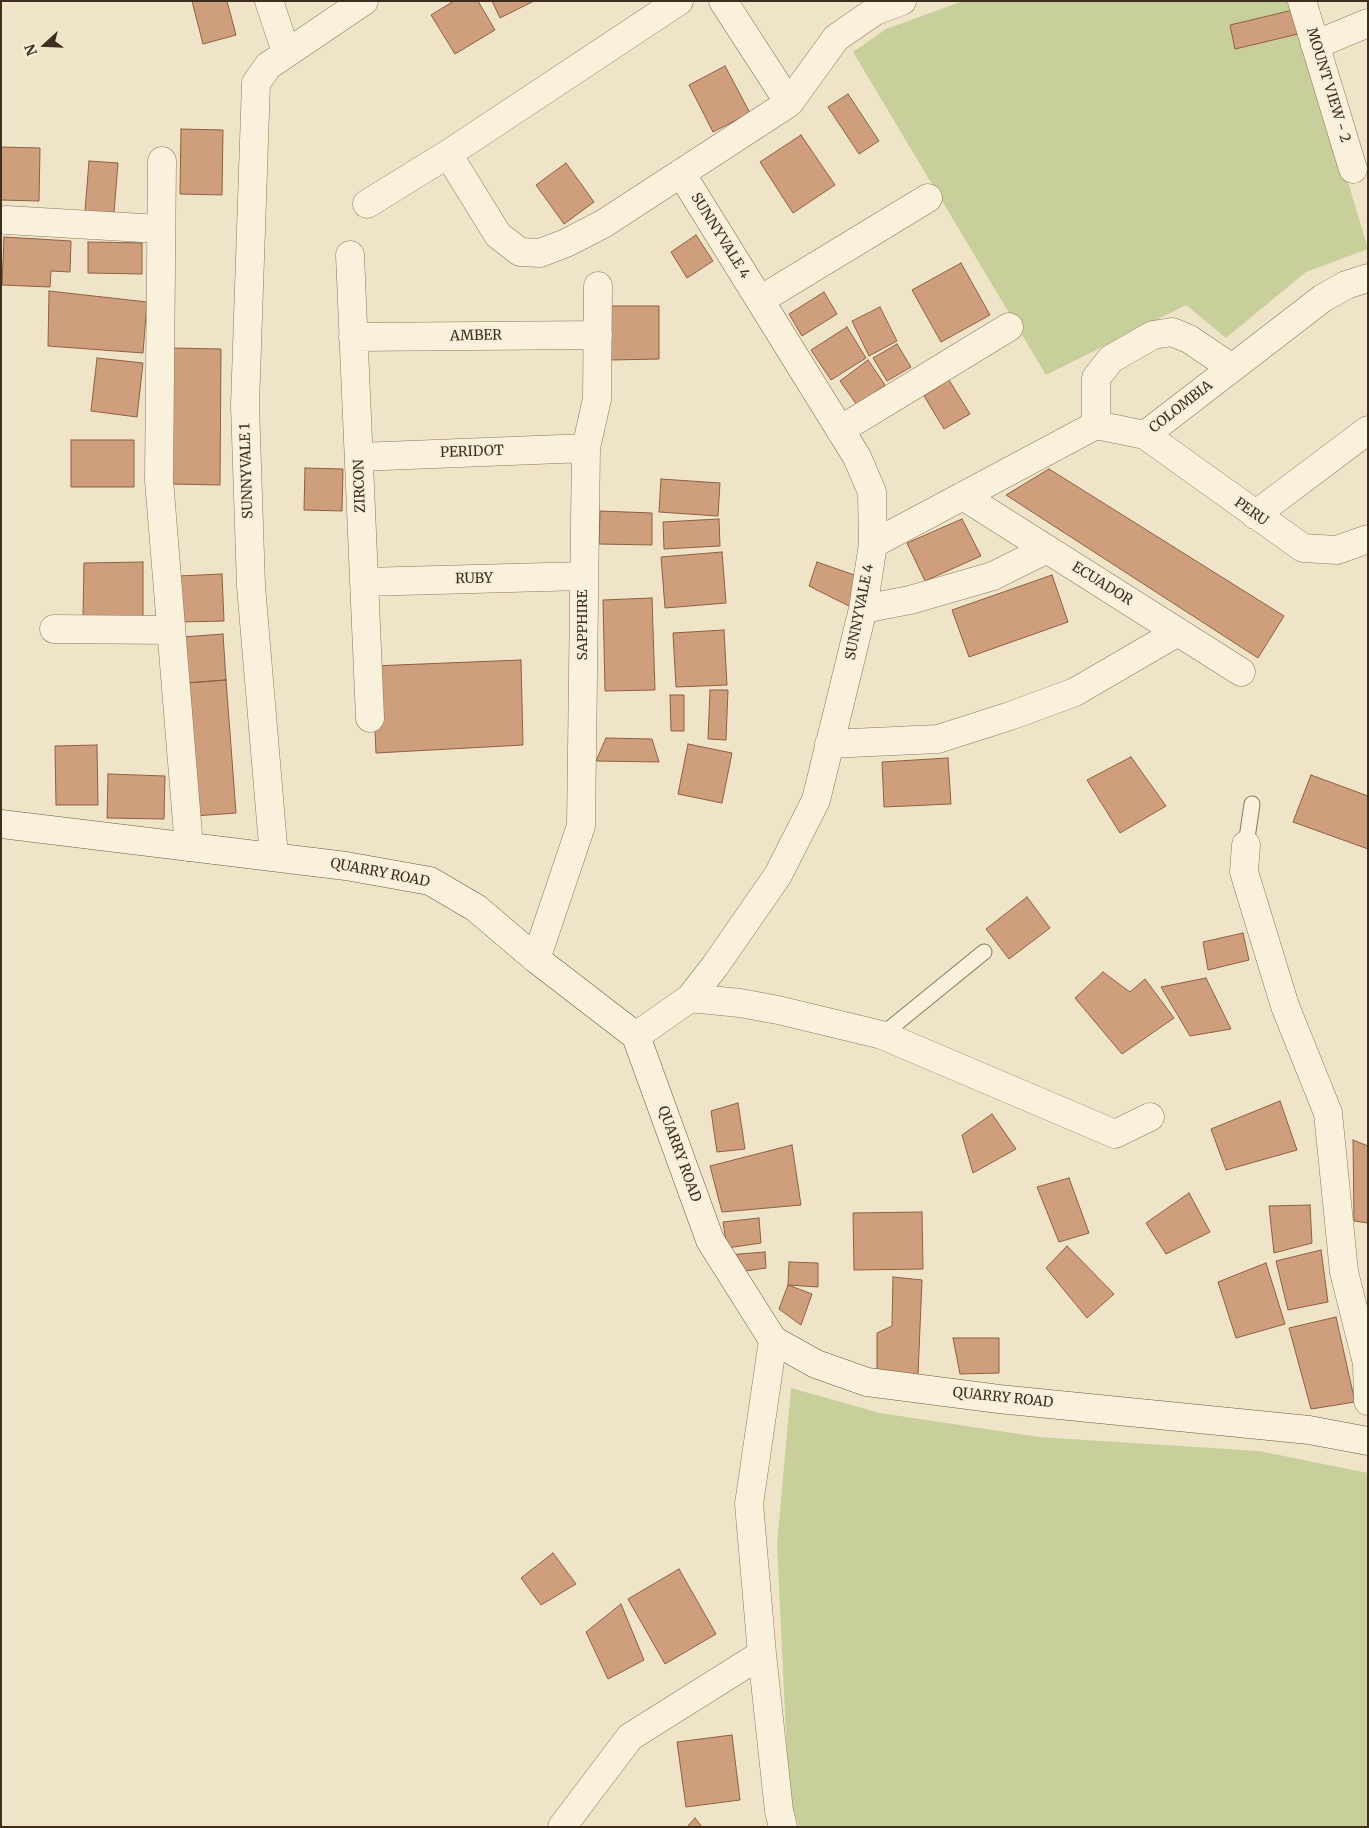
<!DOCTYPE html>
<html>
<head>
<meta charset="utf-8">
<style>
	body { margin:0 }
	#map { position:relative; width:1369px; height:1828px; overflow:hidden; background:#f0e4c8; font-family:Merriweather,serif }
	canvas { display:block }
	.frame { position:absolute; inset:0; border:2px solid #3d2e20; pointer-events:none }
	.north { position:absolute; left:20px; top:20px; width:50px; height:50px; -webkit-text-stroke:4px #f7eed8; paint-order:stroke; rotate:250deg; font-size:14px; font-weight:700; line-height:20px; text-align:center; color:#3d2e20 }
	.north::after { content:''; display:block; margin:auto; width:18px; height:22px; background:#3d2e20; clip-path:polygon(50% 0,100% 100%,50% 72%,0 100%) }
</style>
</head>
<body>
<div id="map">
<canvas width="1369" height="1828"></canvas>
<div class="frame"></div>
<div class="north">N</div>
</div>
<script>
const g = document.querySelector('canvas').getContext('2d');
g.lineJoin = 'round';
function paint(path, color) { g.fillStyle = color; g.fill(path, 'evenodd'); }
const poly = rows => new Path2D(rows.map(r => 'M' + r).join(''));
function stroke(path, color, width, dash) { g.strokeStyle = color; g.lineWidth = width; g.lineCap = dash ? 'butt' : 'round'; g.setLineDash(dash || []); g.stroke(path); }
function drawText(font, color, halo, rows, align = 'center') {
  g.font = font + ' Merriweather,serif'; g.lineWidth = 4; g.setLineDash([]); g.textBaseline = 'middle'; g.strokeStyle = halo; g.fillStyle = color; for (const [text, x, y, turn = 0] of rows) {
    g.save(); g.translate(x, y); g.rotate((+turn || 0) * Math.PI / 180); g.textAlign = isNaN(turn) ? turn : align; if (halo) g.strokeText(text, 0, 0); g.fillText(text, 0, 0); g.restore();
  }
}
paint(poly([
	[963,1,1294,1,1368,249,1306,272,1226,338,1186,305,1046,375,853,52,886,29],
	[791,1388,880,1413,1039,1437,1259,1451,1368,1473,1368,1827,799,1827,789,1797,777,1545]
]), '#c9cf9b');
const building = poly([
	[192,1,227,1,236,35,203,44,192,1],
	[454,1,478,1,495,30,455,54,431,15,454,1],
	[492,1,534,1,500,18,492,1],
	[1293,10,1298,34,1235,49,1230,25,1293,10],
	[725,66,750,113,713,132,689,85,725,66],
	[848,94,879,141,859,154,828,107,848,94],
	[181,129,223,130,222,195,180,194,181,129],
	[801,135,835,185,793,213,760,162,801,135],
	[1,147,40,148,39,201,1,200,1,147],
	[89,161,118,163,114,213,85,211,89,161],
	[566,163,594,202,564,224,536,185,566,163],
	[696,235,713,261,687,278,671,252,696,235],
	[4,237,71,241,70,272,51,271,50,287,2,285,4,237],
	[88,242,142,243,142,274,88,273,88,242],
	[961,263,990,315,941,342,912,290,961,263],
	[49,291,147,302,143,353,48,346,49,291],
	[824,292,837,314,802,336,789,314,824,292],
	[611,306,659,306,659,359,611,360,611,306],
	[880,307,897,341,869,356,852,321,880,307],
	[847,327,866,358,831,380,811,350,847,327],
	[897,344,911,367,887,381,873,358,897,344],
	[172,348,221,349,220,485,171,484,172,348],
	[97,358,143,363,137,417,91,411,97,358],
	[868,360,885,385,857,405,840,381,868,360],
	[949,380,970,414,944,429,924,396,949,380],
	[71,440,134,440,134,487,71,487,71,440],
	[305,468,343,469,342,511,304,510,305,468],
	[1049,469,1284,616,1258,658,1006,495,1049,469],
	[661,479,720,483,718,516,659,512,661,479],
	[600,511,652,513,652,545,599,544,600,511],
	[719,519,720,546,664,549,663,522,719,519],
	[962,519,981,556,925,581,907,543,962,519],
	[722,552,726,603,665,608,661,557,722,552],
	[143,562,143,617,83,617,84,563,143,562],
	[817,562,863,578,851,607,809,586,817,562],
	[222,574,224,621,180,622,178,576,222,574],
	[1052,575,1068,622,969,657,952,610,1052,575],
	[652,598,655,690,605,691,603,600,652,598],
	[724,630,727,685,676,687,673,633,724,630],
	[223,634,226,680,186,683,183,637,223,634],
	[521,660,523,745,376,753,372,666,521,660],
	[226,680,236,813,195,816,186,683,226,680],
	[710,690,728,690,726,740,708,739,710,690],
	[670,695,684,695,684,731,671,731,670,695],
	[606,738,652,739,659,762,596,761,606,738],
	[688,744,732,753,722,803,678,794,688,744],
	[97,745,98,805,56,805,55,746,97,745],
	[1131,757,1166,806,1120,833,1087,780,1131,757],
	[948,758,951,804,884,807,882,762,948,758],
	[108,774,165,776,164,819,107,818,108,774],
	[1311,775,1368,796,1368,849,1293,822,1311,775],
	[1027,897,1050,928,1009,959,986,929,1027,897],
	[1243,933,1249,960,1208,970,1203,942,1243,933],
	[1103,972,1130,992,1145,979,1174,1018,1122,1054,1075,998,1103,972],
	[1206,978,1231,1029,1190,1036,1161,987,1206,978],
	[1280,1101,1297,1150,1226,1170,1211,1129,1280,1101],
	[738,1103,745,1149,717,1152,711,1111,738,1103],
	[992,1114,1016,1149,973,1173,962,1135,992,1114],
	[1353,1140,1368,1146,1368,1223,1354,1221,1353,1140],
	[792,1145,801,1205,722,1212,710,1166,792,1145],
	[1069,1178,1089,1233,1059,1242,1037,1187,1069,1178],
	[1189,1193,1210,1232,1166,1254,1146,1223,1189,1193],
	[1310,1205,1312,1243,1274,1253,1269,1206,1310,1205],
	[922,1212,923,1269,854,1270,853,1213,922,1212],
	[759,1218,761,1243,727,1248,723,1222,759,1218],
	[1067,1246,1114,1294,1087,1318,1046,1268,1067,1246],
	[1321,1250,1328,1302,1288,1310,1276,1261,1321,1250],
	[765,1252,766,1268,732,1273,727,1255,765,1252],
	[789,1262,818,1263,818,1287,788,1285,789,1262],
	[1266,1263,1285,1324,1236,1338,1218,1282,1266,1263],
	[893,1277,922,1280,918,1375,877,1371,877,1333,892,1326,893,1277],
	[788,1285,812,1294,801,1325,779,1309,788,1285],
	[1336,1317,1355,1402,1311,1409,1289,1328,1336,1317],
	[953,1338,999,1338,999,1373,960,1374,953,1338],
	[553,1553,576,1584,541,1605,521,1578,553,1553],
	[679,1569,716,1634,665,1664,628,1599,679,1569],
	[621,1604,644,1660,608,1679,586,1632,621,1604],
	[732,1735,740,1800,686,1807,677,1742,732,1735],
	[695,1818,702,1827,687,1827,695,1818]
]);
paint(building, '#cf9f7d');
stroke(building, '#8d5f41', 1);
const lane = poly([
	[1246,845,1252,804],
	[882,1035,984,952]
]);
const street = poly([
	[269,1,286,52],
	[723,1,789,103],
	[1302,1,1353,169],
	[1315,45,1368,23],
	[448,154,498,235,520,252,540,253,566,243,603,224,789,103,836,38,875,11,902,1],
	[162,161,159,480,189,847],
	[367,204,448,154,679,1],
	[6,220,160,229],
	[350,255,370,718],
	[760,300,928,198],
	[353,337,598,335],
	[1096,425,1096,378,1111,359,1153,335,1172,332,1189,339,1232,368],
	[840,430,1009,327],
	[1145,435,1323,298,1346,285,1368,278],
	[359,457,586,448],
	[963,496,1241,672],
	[1255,515,1368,430],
	[873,544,1096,425,1145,435,1303,548,1337,550,1368,539],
	[364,582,583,576],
	[863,609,910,600,993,576,1047,549],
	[54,629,170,630],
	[829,744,938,739,1010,716,1075,692,1178,632],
	[1246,845,1244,872,1285,1006,1328,1113,1344,1272,1367,1363,1368,1401],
	[274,857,251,586,245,405,256,83,268,66,364,1],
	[536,959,581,826,586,448,597,399,598,286],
	[690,998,740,1003,778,1010,882,1035,1115,1134,1150,1117],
	[636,1036,690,998,715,966,778,875,816,800,863,609,873,544,872,492,857,457,681,173],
	[773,1340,749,1504,762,1654,779,1811,783,1827],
	[562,1827,630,1737,762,1654]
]);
const secondary = poly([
	[1,824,346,866,430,881,476,908,536,959,636,1036,710,1240,773,1340,816,1364,867,1382,999,1399,1309,1430,1368,1441]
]);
stroke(lane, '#8d765c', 17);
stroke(street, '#8d765c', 29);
stroke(secondary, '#6f573f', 29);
stroke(lane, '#faf1dc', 15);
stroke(street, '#faf1dc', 28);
stroke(secondary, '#faf1dc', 28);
drawText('14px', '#3d2e20', '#f7eed8', [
	["MOUNT VIEW - 2",1328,85,73],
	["SUNNYVALE 4",720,236,58],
	["AMBER",476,336,-1],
	["COLOMBIA",1181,407,-38],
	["PERIDOT",472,452,-2],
	["SUNNYVALE 1",247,471,-92],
	["ZIRCON",360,486,-92],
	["PERU",1251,512,35],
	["RUBY",474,579,-1],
	["ECUADOR",1102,584,32],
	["SUNNYVALE 4",860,612,-79],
	["SAPPHIRE",583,625,-90],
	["QUARRY ROAD",380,873,11],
	["QUARRY ROAD",679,1154,70],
	["QUARRY ROAD",1003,1398,6]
]);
</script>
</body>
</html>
